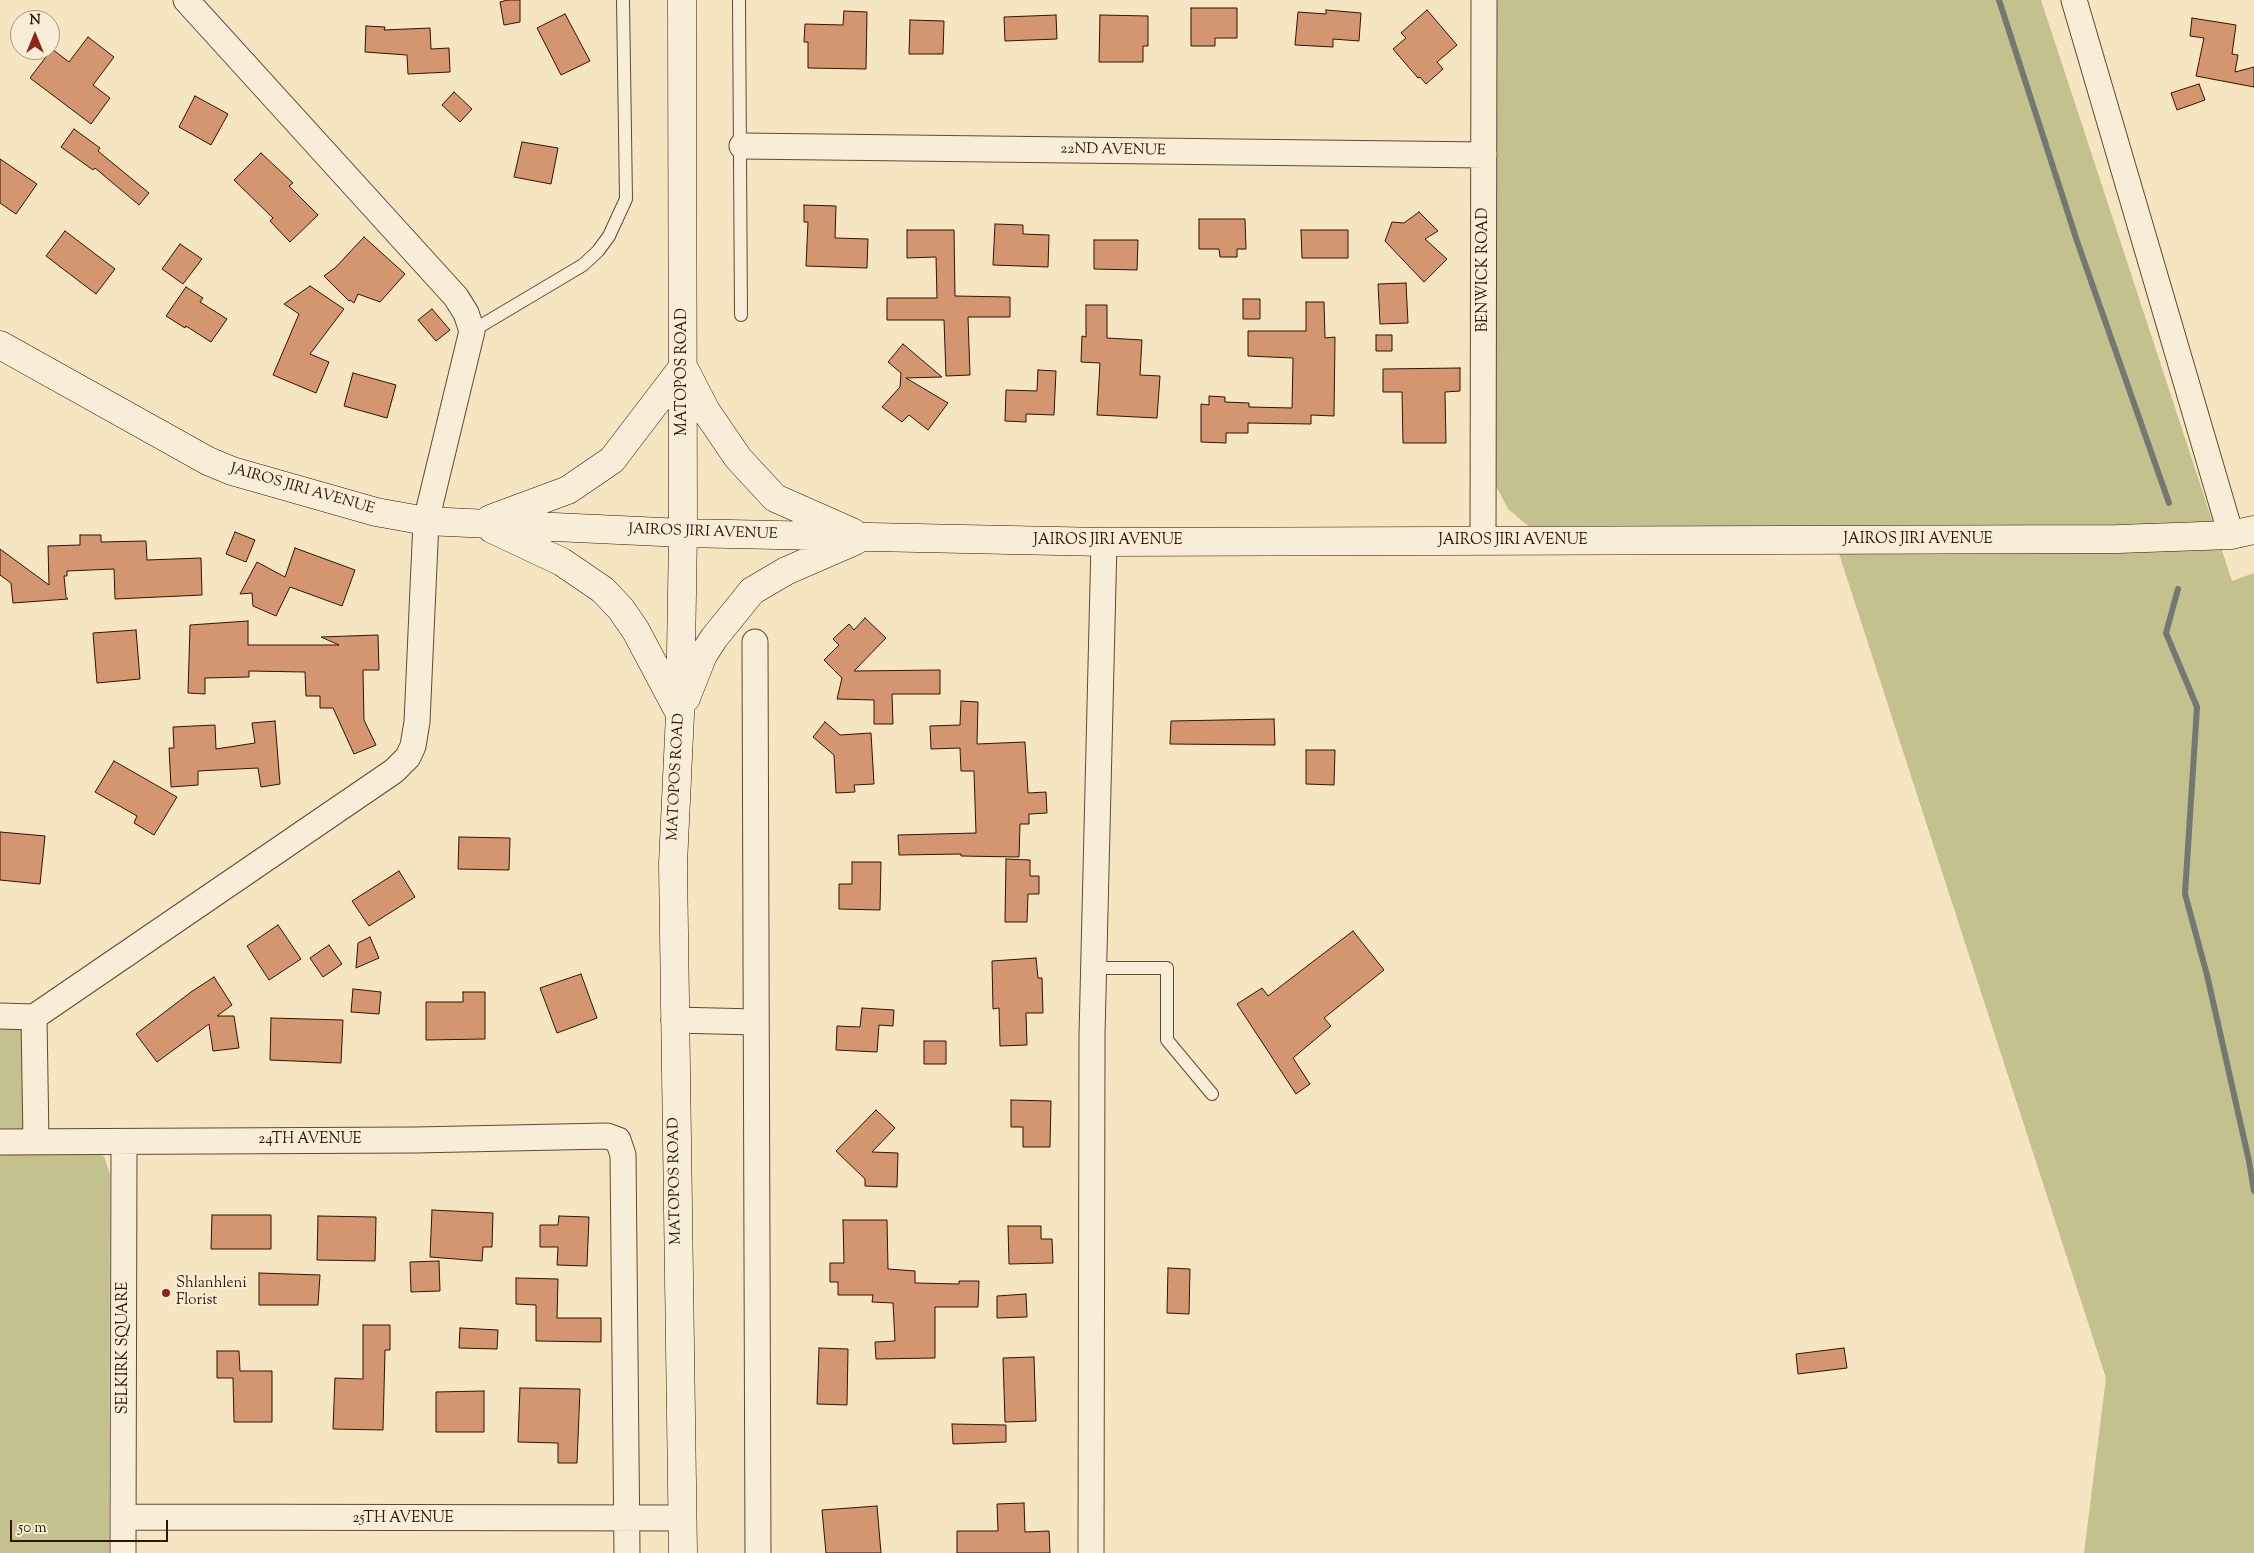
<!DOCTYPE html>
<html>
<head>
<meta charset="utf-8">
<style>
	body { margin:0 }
	#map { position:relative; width:2254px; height:1553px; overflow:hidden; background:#f5e5c1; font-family:"Sorts Mill Goudy",serif }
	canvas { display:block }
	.north { position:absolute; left:10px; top:10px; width:50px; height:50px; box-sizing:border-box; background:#f8eed7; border:1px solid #a99683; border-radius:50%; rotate:0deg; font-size:14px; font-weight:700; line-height:20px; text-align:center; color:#321305 }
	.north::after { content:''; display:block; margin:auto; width:18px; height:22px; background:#8f2418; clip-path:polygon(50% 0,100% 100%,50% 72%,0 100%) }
	.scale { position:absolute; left:10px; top:1520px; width:158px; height:22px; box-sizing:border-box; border:2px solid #321305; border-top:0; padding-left:6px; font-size:15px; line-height:18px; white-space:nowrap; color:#321305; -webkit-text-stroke:4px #f8eed7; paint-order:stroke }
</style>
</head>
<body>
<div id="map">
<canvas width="2254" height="1553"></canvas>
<div class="north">N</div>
<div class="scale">50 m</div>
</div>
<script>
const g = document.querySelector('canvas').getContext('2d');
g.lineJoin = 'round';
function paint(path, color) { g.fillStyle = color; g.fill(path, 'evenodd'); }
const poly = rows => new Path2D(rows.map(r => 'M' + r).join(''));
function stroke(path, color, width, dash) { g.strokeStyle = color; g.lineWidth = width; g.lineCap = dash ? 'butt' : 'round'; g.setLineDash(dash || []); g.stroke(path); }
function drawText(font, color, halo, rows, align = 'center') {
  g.font = font + ' "Sorts Mill Goudy",serif'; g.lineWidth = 4; g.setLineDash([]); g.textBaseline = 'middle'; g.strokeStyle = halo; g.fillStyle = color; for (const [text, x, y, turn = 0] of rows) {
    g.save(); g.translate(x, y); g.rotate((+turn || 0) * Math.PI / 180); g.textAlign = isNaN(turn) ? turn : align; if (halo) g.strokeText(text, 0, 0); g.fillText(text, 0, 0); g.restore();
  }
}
paint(poly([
	[1494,0,2041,0,2232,581,2254,573,2254,1553,2084,1553,2106,1378,1831,529,1532,529,1508,509,1492,478],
	[0,1024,26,1025,25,1133,0,1133],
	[0,1152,95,1153,104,1156,110,1174,109,1553,0,1553]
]), '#c3c28e');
stroke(poly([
	[1999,0,2077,241,2169,503],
	[2178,589,2166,633,2197,707,2185,894,2207,975,2249,1161,2254,1191]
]), '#737972', 6);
const building = poly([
	[508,0,520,0,520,22,504,25,500,2,508,0],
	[1191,8,1237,8,1237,38,1215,38,1215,46,1191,46,1191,8],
	[1326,10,1361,13,1359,41,1333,39,1333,47,1295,45,1298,12,1326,14,1326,10],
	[1427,10,1457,45,1437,62,1443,69,1426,84,1420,77,1418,78,1393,49,1406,38,1401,33,1427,10],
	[844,11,867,12,866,69,808,68,808,42,804,42,805,24,843,25,844,11],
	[565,14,590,61,561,75,537,28,565,14],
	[1056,15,1057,39,1005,41,1004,17,1056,15],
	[1100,15,1148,16,1148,46,1143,46,1143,62,1099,62,1100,15],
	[2192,18,2236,25,2232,54,2238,55,2235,72,2254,67,2254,87,2196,76,2204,38,2190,36,2192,18],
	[910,20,944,21,943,54,909,54,910,20],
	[366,26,385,27,384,30,430,28,431,49,449,48,450,72,408,74,407,55,365,52,366,26],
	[88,37,114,57,93,85,110,98,91,124,30,78,52,49,69,62,88,37],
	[2199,84,2205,100,2177,110,2171,93,2199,84],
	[454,92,472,109,460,122,442,105,454,92],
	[195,96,228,114,211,145,179,127,195,96],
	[74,129,100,148,98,151,149,193,139,205,95,168,93,170,61,147,74,129],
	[522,142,558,148,551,184,514,177,522,142],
	[261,153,293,183,289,186,318,215,290,242,270,221,273,218,234,180,261,153],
	[0,159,37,184,16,214,0,203,0,159],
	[804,205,836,206,835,238,868,239,867,268,806,266,808,222,804,222,804,205],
	[1419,212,1438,231,1425,239,1447,259,1424,282,1385,241,1392,222,1404,223,1419,212],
	[1199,219,1245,219,1246,249,1237,249,1237,257,1220,257,1219,249,1199,249,1199,219],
	[995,224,1023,225,1023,234,1049,235,1048,267,993,265,995,224],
	[907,230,954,230,955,296,1010,297,1010,317,968,317,970,375,946,376,944,320,887,320,887,298,937,298,936,257,907,258,907,230],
	[1301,230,1348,230,1348,258,1302,258,1301,230],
	[65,231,115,269,96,294,46,256,65,231],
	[364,237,405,274,380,302,358,294,354,303,350,300,349,301,324,276,336,267,364,237],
	[1094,240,1138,240,1137,270,1094,269,1094,240],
	[180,244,202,259,183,284,162,269,180,244],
	[1406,283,1408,323,1380,324,1378,284,1406,283],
	[310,286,344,309,310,354,329,362,316,393,273,375,299,314,284,304,310,286],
	[186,287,203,298,200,302,227,319,211,342,186,326,185,328,166,316,186,287],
	[1243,299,1260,299,1260,319,1243,319,1243,299],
	[1306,302,1324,302,1325,338,1335,337,1334,416,1311,415,1311,424,1248,423,1248,433,1226,433,1226,443,1201,442,1201,404,1209,405,1209,396,1225,397,1225,402,1249,403,1249,407,1292,408,1293,358,1248,356,1248,331,1306,331,1306,302],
	[1086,305,1107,305,1107,338,1142,340,1140,375,1160,376,1157,418,1097,415,1100,363,1081,362,1082,336,1086,337,1086,305],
	[432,309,450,330,436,341,418,320,432,309],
	[1376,335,1392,335,1392,351,1376,351,1376,335],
	[903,344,942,377,906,378,948,403,928,430,909,415,902,422,882,407,900,387,901,373,888,362,903,344],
	[1460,368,1460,391,1445,392,1446,443,1403,443,1402,392,1383,392,1383,369,1460,368],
	[1038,370,1056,371,1054,415,1026,414,1026,422,1005,421,1006,390,1037,391,1038,370],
	[353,373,396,385,387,418,344,406,353,373],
	[235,532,255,540,246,562,226,554,235,532],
	[80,535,101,535,101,542,146,541,147,560,201,558,202,595,115,599,114,569,67,571,67,576,64,576,66,597,68,599,13,603,11,583,0,575,0,549,49,585,48,546,80,545,80,535],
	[295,548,355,570,342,606,290,587,276,616,253,606,252,593,240,594,257,562,285,577,295,548],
	[865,618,886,638,854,671,940,670,940,694,892,694,893,724,874,724,874,700,837,699,842,678,824,660,839,645,833,639,849,624,854,630,865,618],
	[248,621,248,645,339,645,321,637,378,635,379,670,363,670,364,720,376,745,354,754,333,708,320,708,320,696,306,696,305,672,249,671,249,677,205,678,205,694,188,693,190,625,248,621],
	[136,630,140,679,97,683,93,633,136,630],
	[961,701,978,702,977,744,1025,742,1028,793,1046,792,1047,813,1029,814,1029,824,1020,824,1019,857,961,856,961,854,899,855,898,835,976,833,974,771,961,771,960,748,931,749,930,726,960,725,961,701],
	[1274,719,1275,745,1170,744,1171,721,1274,719],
	[275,721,280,784,261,787,258,768,198,771,198,785,171,787,169,748,174,748,173,727,215,725,216,749,255,743,252,723,275,721],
	[825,722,840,735,871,733,874,784,854,785,855,792,836,793,834,755,813,737,825,722],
	[1306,750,1335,750,1334,785,1306,784,1306,750],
	[114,761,177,797,154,835,134,823,137,816,95,792,114,761],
	[0,832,45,836,40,884,0,880,0,832],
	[459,837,510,838,509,870,458,869,459,837],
	[1006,859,1030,860,1030,876,1039,876,1039,894,1028,894,1027,922,1005,922,1006,859],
	[852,862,881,862,880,910,839,909,839,884,852,884,852,862],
	[399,871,415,897,369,926,352,901,399,871],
	[278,925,301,959,269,980,247,946,278,925],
	[1353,931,1384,970,1324,1018,1331,1026,1293,1058,1310,1084,1296,1094,1237,1004,1262,988,1268,996,1353,931],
	[370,937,379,958,356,968,358,943,370,937],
	[329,945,342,964,323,977,310,958,329,945],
	[1036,958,1038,978,1042,978,1043,1013,1026,1013,1027,1045,1000,1046,999,1008,993,1009,992,961,1036,958],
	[581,974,597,1018,557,1033,540,988,581,974],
	[214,977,232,1005,217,1016,234,1016,239,1048,213,1051,209,1024,157,1062,136,1034,191,992,214,977],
	[353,989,381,992,379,1014,351,1012,353,989],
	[463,992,485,992,485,1039,426,1040,426,1002,463,1002,463,992],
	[862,1008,894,1010,893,1026,879,1025,877,1052,836,1050,837,1026,860,1027,862,1008],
	[271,1018,343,1020,341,1063,270,1060,271,1018],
	[924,1041,946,1041,946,1064,924,1064,924,1041],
	[1011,1100,1051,1101,1050,1147,1023,1147,1023,1127,1011,1127,1011,1100],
	[876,1110,895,1128,872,1152,898,1153,897,1187,865,1186,865,1179,836,1151,876,1110],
	[432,1210,493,1213,492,1247,483,1247,482,1261,430,1257,432,1210],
	[212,1215,271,1215,271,1249,211,1249,212,1215],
	[318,1216,376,1217,375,1261,317,1260,318,1216],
	[559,1216,589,1217,587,1266,557,1265,558,1247,540,1247,540,1225,558,1225,559,1216],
	[843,1220,887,1220,888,1269,915,1271,915,1283,959,1284,959,1281,979,1281,978,1307,935,1307,935,1358,876,1359,875,1342,895,1341,893,1303,872,1302,873,1295,838,1295,838,1282,830,1282,830,1263,844,1263,843,1220],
	[1008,1226,1041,1226,1041,1239,1052,1239,1053,1263,1009,1264,1008,1226],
	[439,1261,440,1291,411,1292,410,1262,439,1261],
	[1168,1268,1190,1269,1189,1314,1167,1313,1168,1268],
	[259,1273,320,1275,318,1305,259,1305,259,1273],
	[516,1278,558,1279,557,1318,601,1318,601,1342,536,1341,536,1305,516,1304,516,1278],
	[1026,1294,1027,1317,997,1318,997,1296,1026,1294],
	[363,1325,390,1325,390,1350,385,1350,383,1430,333,1429,335,1378,363,1379,363,1325],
	[460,1328,498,1330,497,1349,459,1348,460,1328],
	[819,1348,848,1349,847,1405,817,1404,819,1348],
	[1844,1348,1847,1368,1798,1374,1796,1354,1844,1348],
	[217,1351,239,1351,240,1371,272,1371,272,1422,234,1422,233,1378,217,1378,217,1351],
	[1034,1357,1036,1421,1005,1422,1003,1358,1034,1357],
	[520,1388,580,1389,577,1463,558,1463,558,1443,518,1442,520,1388],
	[484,1391,484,1432,436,1432,436,1392,484,1391],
	[952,1424,1006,1425,1006,1442,953,1444,952,1424],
	[1024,1503,1025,1532,1049,1531,1050,1553,957,1553,957,1531,998,1531,997,1504,1024,1503],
	[877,1506,881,1553,826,1553,822,1510,877,1506]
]);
paint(building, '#d49571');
stroke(building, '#321305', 1);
const service = poly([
	[739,0,741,315],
	[472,331,583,265,598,251,609,236,626,199,623,0],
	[1093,968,1167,968,1167,1040,1212,1094]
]);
const minor = poly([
	[2074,0,2231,535],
	[742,146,1484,155],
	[1483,541,1484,0],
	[755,642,758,1553],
	[0,1016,34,1017],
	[674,1020,756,1022],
	[0,1142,415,1140,607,1136,618,1140,623,1155,627,1553],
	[36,1142,34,1017,394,771,408,757,413,746,417,722,426,521,472,331,466,313,456,297,186,0],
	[124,1517,682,1518],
	[123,1553,124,1142],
	[1091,1553,1092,1035,1104,542]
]);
const secondary = poly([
	[682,0,683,533,680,714,673,864,683,1553],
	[0,345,208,461,232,471,376,512,426,521,683,533,1104,542,2118,539,2231,535,2254,530],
	[686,372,706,411,738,458,775,498,852,532],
	[490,519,568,490,612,460,683,367],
	[492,529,562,562,603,590,621,609,636,631,679,712],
	[686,698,703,655,714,638,752,591,786,571,855,541]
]);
stroke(service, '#634834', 14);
stroke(minor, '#634834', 27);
stroke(secondary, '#321305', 29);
stroke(service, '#f8eed7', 12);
stroke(minor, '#f8eed7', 25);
stroke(secondary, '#f8eed7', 28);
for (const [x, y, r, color] of [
	[166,1293,5,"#8f2418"]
]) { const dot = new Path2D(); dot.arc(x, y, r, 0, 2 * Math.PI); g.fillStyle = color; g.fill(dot); stroke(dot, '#f8eed7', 2); }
drawText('15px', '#321305', '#f8eed7', [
	["22ND AVENUE",1113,151,1],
	["BENWICK ROAD",1484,270,-90],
	["MATOPOS ROAD",683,372,-90],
	["JAIROS JIRI AVENUE",302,490,16],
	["JAIROS JIRI AVENUE",703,533,2],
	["JAIROS JIRI AVENUE",1918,540],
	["JAIROS JIRI AVENUE",1108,541],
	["JAIROS JIRI AVENUE",1513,541],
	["MATOPOS ROAD",677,777,-87],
	["24TH AVENUE",310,1140],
	["MATOPOS ROAD",676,1181,-91],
	["SELKIRK SQUARE",124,1348,-90],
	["25TH AVENUE",403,1519]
]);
drawText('15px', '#321305', '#f8eed7', [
	["Shlanhleni",176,1284],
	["Florist",176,1301]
], 'left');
</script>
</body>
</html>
